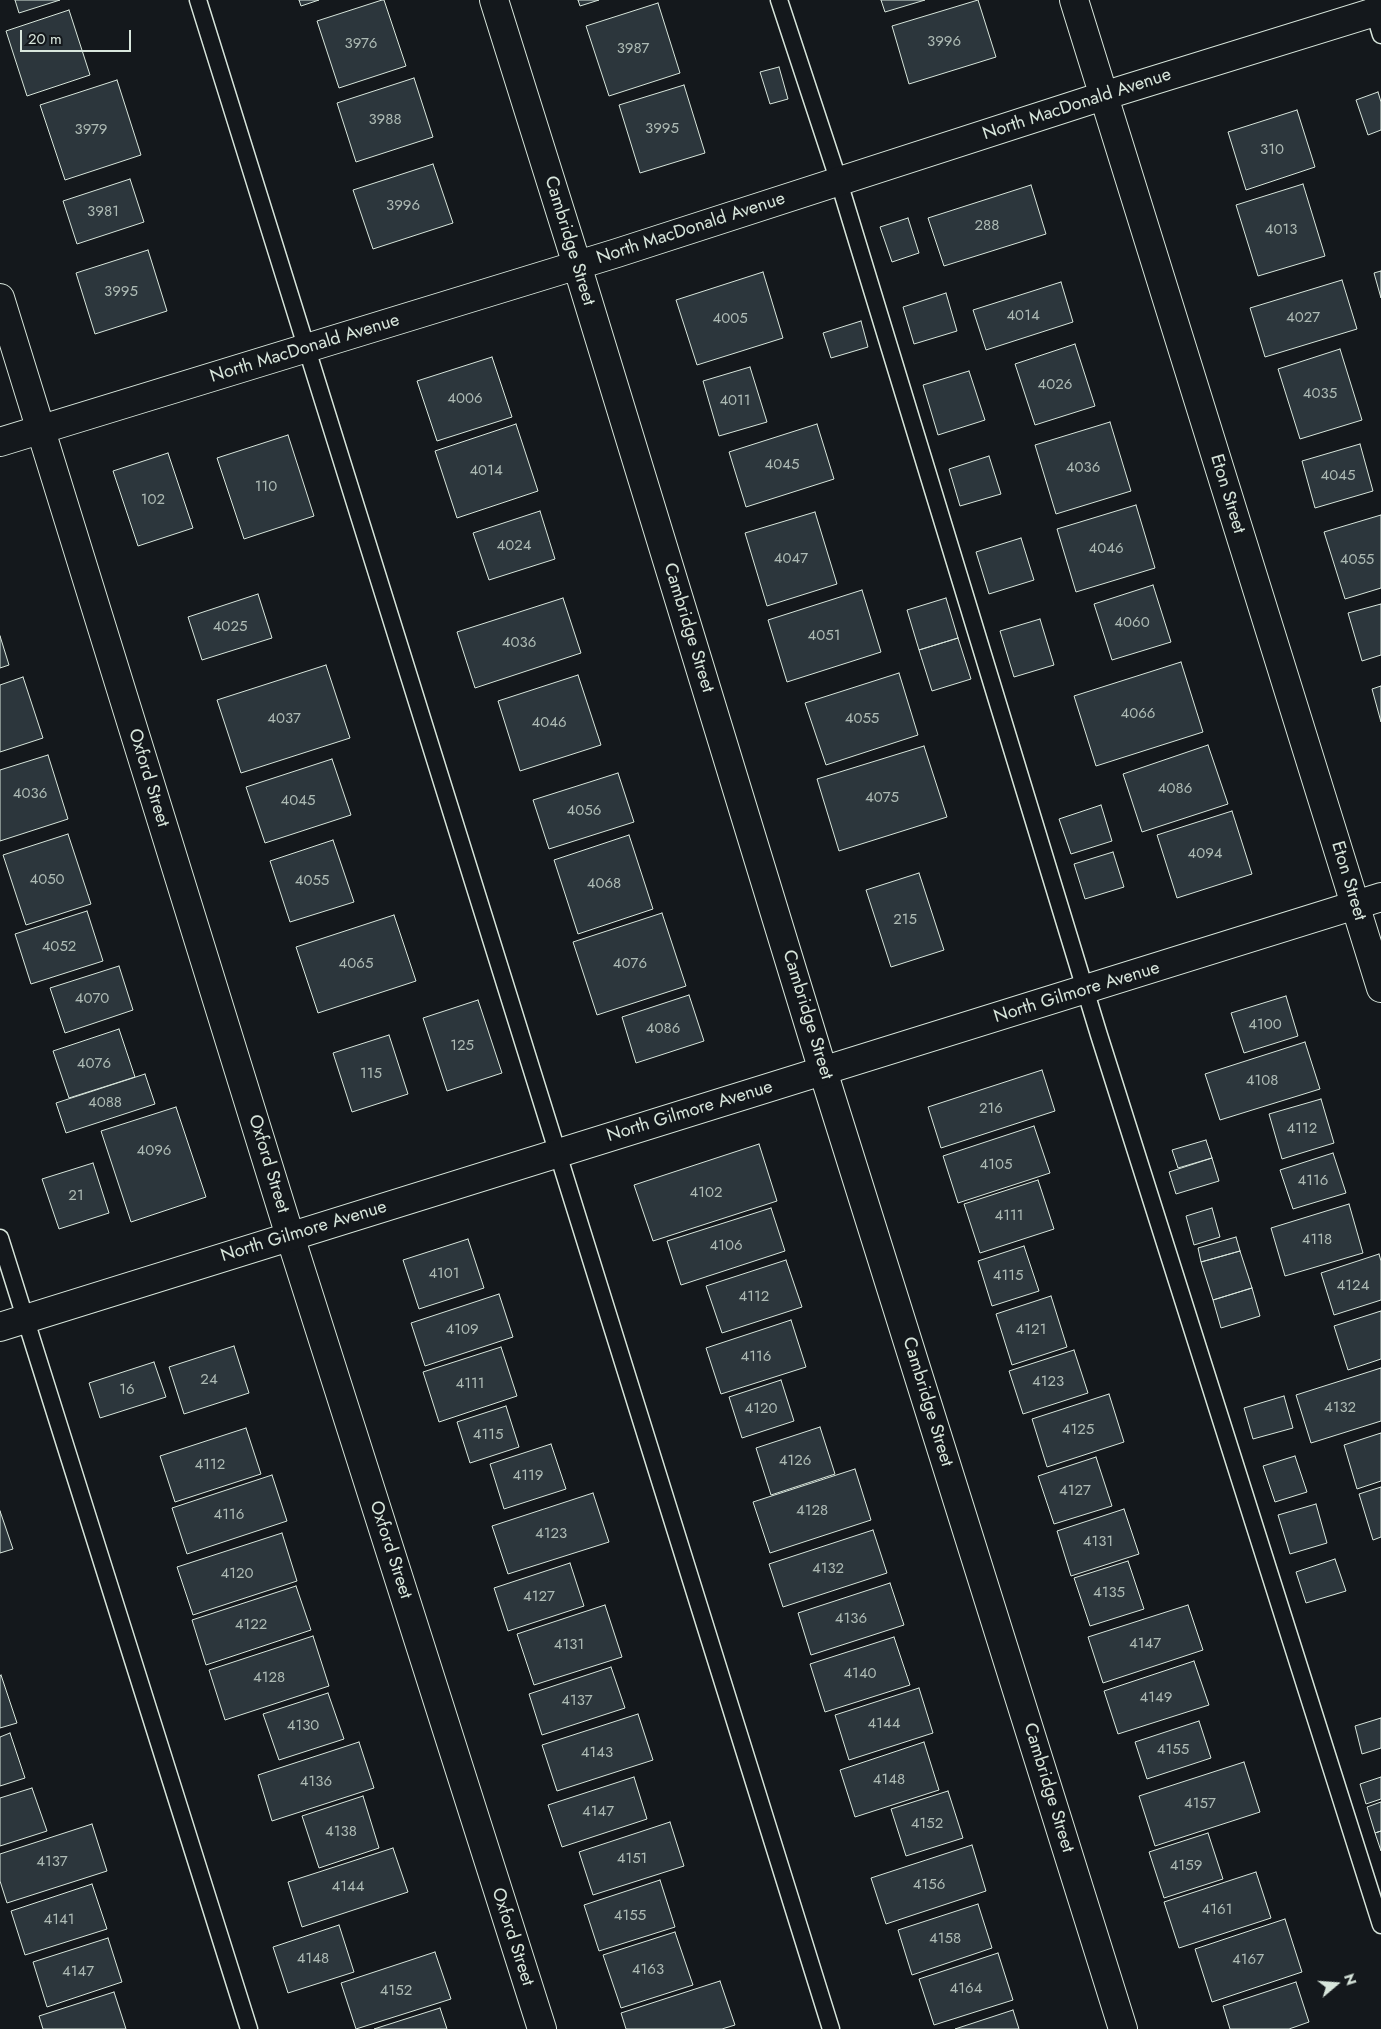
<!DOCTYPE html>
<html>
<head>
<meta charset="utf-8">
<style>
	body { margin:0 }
	#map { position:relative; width:1381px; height:2029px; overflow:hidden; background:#14181c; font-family:Jost,sans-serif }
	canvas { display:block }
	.north { position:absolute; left:1311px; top:1959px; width:50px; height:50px; -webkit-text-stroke:4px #14181c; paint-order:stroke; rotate:72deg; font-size:14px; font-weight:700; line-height:20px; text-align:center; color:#d8e6dc }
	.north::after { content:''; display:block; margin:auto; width:18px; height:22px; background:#d8e6dc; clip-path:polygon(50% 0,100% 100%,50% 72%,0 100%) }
	.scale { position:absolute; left:20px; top:30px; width:111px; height:22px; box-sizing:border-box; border:2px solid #d8e6dc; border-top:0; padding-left:6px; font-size:15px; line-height:18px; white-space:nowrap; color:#d8e6dc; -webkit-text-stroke:4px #14181c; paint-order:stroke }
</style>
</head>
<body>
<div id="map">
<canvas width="1381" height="2029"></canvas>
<div class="north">N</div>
<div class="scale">20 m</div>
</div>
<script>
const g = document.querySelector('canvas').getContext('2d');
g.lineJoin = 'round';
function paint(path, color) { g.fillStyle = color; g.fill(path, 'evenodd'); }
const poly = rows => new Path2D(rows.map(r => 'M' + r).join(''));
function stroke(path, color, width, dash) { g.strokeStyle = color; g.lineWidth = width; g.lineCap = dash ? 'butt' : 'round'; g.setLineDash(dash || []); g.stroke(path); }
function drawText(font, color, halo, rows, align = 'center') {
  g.font = font + ' Jost,sans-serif'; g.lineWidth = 4; g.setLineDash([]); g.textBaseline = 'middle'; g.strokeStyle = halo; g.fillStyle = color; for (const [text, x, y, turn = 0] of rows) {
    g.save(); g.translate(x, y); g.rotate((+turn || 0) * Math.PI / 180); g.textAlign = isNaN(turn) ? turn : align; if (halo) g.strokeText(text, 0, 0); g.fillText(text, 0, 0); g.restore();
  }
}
const building = poly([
	[15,0,60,0,19,13,15,0],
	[299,0,319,0,301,6,299,0],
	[382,0,384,0,406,66,339,88,317,21,382,0],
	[578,0,599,0,580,6,578,0],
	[881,0,925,0,885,12,881,0],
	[978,0,996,57,909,84,892,26,978,0],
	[658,3,680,73,609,96,586,26,658,3],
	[69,10,90,75,27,96,6,31,69,10],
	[779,67,788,99,770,104,760,72,779,67],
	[414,78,433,137,356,162,337,103,414,78],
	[117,80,141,155,65,180,40,105,117,80],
	[684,85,705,153,640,173,619,105,684,85],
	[1378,92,1381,102,1381,130,1368,135,1356,100,1378,92],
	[1297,110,1315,167,1246,190,1228,132,1297,110],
	[433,164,453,223,373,249,353,190,433,164],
	[130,179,144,222,77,244,63,201,130,179],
	[1303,184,1325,256,1258,276,1236,205,1303,184],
	[1031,185,1046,234,944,266,928,218,1031,185],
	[908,218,919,253,892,262,880,227,908,218],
	[148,250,167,311,95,334,76,273,148,250],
	[1381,271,1381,298,1374,273,1381,271],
	[763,272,783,338,697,365,676,300,763,272],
	[1342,280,1357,329,1265,357,1250,308,1342,280],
	[1061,282,1073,322,986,350,973,310,1061,282],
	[946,293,957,331,914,344,903,307,946,293],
	[861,321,868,347,831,358,823,333,861,321],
	[1075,344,1095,406,1035,425,1015,364,1075,344],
	[1340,349,1362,420,1300,439,1278,369,1340,349],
	[492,357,512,417,437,441,417,381,492,357],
	[750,367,767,422,719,436,703,381,750,367],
	[969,371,985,420,938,435,923,385,969,371],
	[1110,422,1131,491,1056,514,1035,445,1110,422],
	[516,424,538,491,457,518,435,451,516,424],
	[817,424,834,479,746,507,729,452,817,424],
	[288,435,314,516,244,539,217,458,288,435],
	[1360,444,1373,491,1315,508,1302,461,1360,444],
	[168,453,193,528,138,546,113,471,168,453],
	[989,456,1001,494,960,506,949,469,989,456],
	[1136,505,1155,568,1076,592,1057,529,1136,505],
	[540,511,555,559,489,580,473,533,540,511],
	[815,512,837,584,767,606,745,533,815,512],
	[1381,515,1381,588,1345,599,1324,532,1381,515],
	[1021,538,1034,580,989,594,976,552,1021,538],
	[1153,585,1171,642,1112,660,1094,604,1153,585],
	[862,590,881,652,787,682,768,620,862,590],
	[258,594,272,638,202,660,188,617,258,594],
	[563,598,581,653,475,688,457,632,563,598],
	[946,598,958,638,919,650,907,610,946,598],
	[1381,604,1381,655,1362,661,1348,613,1381,604],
	[1040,619,1054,665,1014,677,1000,631,1040,619],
	[0,636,9,665,0,668,0,636],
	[958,638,971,679,932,691,919,650,958,638],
	[1181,662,1203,732,1096,766,1074,696,1181,662],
	[326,665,350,738,241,773,217,700,326,665],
	[899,673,918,735,826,765,805,703,899,673],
	[578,675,601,745,520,771,498,701,578,675],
	[23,677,43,738,0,752,0,685,23,677],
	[1381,686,1381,722,1372,689,1381,686],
	[1208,745,1228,804,1142,832,1123,774,1208,745],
	[924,746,947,817,839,851,817,779,924,746],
	[48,755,68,819,0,841,0,770,48,755],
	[332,759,351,815,265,843,246,787,332,759],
	[618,773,634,822,549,849,533,800,618,773],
	[1101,805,1112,841,1071,854,1059,819,1101,805],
	[1232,811,1252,874,1177,898,1157,835,1232,811],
	[68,834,91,904,26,925,3,855,68,834],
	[629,835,653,909,578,934,554,860,629,835],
	[333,840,354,902,290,922,270,861,333,840],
	[1113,852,1124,887,1085,899,1074,864,1113,852],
	[919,873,944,950,891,967,866,890,919,873],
	[87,911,103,961,31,984,15,934,87,911],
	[662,913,686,986,597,1015,573,942,662,913],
	[394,915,416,981,318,1013,296,947,394,915],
	[119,966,133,1010,65,1033,50,988,119,966],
	[689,995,704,1041,636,1063,622,1017,689,995],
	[1286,996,1298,1036,1244,1053,1231,1013,1286,996],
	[478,1000,502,1073,447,1091,423,1018,478,1000],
	[119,1029,135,1077,69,1098,53,1051,119,1029],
	[389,1035,408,1094,352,1112,333,1053,389,1035],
	[1305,1042,1320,1089,1220,1120,1205,1074,1305,1042],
	[1042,1070,1055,1111,941,1148,928,1107,1042,1070],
	[145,1074,155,1104,66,1133,56,1103,145,1074],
	[1321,1099,1334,1143,1282,1159,1269,1114,1321,1099],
	[176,1107,206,1197,131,1222,101,1131,176,1107],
	[1034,1126,1050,1173,958,1203,943,1156,1034,1126],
	[1206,1140,1212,1158,1178,1168,1172,1150,1206,1140],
	[759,1144,777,1201,653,1241,634,1185,759,1144],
	[1333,1153,1346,1193,1293,1209,1280,1170,1333,1153],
	[1212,1158,1219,1181,1176,1194,1169,1172,1212,1158],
	[93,1163,109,1213,59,1229,42,1179,93,1163],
	[1038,1180,1054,1229,980,1253,964,1204,1038,1180],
	[1349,1204,1363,1253,1285,1276,1271,1228,1349,1204],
	[771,1208,785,1251,681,1285,667,1241,771,1208],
	[1212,1208,1220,1237,1194,1245,1186,1216,1212,1208],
	[1236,1237,1240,1251,1201,1262,1198,1248,1236,1237],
	[468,1239,484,1288,419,1309,403,1260,468,1239],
	[1024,1246,1039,1291,992,1306,978,1261,1024,1246],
	[1240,1251,1252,1288,1213,1300,1201,1262,1240,1251],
	[1379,1254,1381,1261,1381,1300,1334,1315,1321,1273,1379,1254],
	[786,1260,802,1307,722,1333,706,1286,786,1260],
	[1252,1288,1260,1316,1221,1328,1213,1300,1252,1288],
	[499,1294,513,1337,425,1366,411,1323,499,1294],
	[1051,1296,1067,1347,1012,1365,996,1314,1051,1296],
	[1381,1311,1381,1359,1348,1370,1334,1326,1381,1311],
	[791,1320,806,1367,721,1394,706,1348,791,1320],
	[234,1346,249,1393,184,1414,169,1367,234,1346],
	[501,1347,517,1396,439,1422,423,1372,501,1347],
	[1074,1350,1088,1393,1023,1414,1009,1371,1074,1350],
	[154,1362,166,1397,100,1418,89,1383,154,1362],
	[1381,1368,1381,1421,1311,1443,1296,1395,1381,1368],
	[781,1380,794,1421,742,1438,729,1397,781,1380],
	[1109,1394,1124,1442,1047,1467,1032,1419,1109,1394],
	[1284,1396,1293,1428,1253,1439,1244,1408,1284,1396],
	[506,1406,519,1447,470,1463,457,1422,506,1406],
	[820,1427,835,1474,771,1495,756,1448,820,1427],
	[246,1428,261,1474,175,1502,160,1456,246,1428],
	[1381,1433,1381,1481,1357,1489,1344,1445,1381,1433],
	[551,1444,566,1489,504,1509,490,1464,551,1444],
	[1295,1456,1307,1492,1275,1502,1263,1466,1295,1456],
	[1096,1457,1112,1506,1054,1524,1038,1476,1096,1457],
	[855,1469,871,1520,770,1553,753,1502,855,1469],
	[272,1475,287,1521,187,1554,172,1508,272,1475],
	[1381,1487,1381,1537,1373,1540,1359,1494,1381,1487],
	[593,1493,609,1542,508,1574,492,1526,593,1493],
	[1316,1504,1327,1543,1290,1554,1278,1515,1316,1504],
	[1124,1509,1139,1554,1071,1576,1057,1531,1124,1509],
	[0,1511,13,1549,0,1553,0,1511],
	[873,1530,887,1573,783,1607,769,1564,873,1530],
	[282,1533,297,1581,193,1615,177,1567,282,1533],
	[1335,1559,1346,1591,1306,1603,1296,1572,1335,1559],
	[1128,1561,1144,1609,1090,1626,1074,1578,1128,1561],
	[570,1563,584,1606,508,1631,494,1588,570,1563],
	[890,1583,904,1625,811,1655,798,1613,890,1583],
	[296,1586,311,1630,206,1665,192,1620,296,1586],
	[605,1605,622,1657,534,1685,517,1634,605,1605],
	[1188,1605,1203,1650,1103,1683,1088,1637,1188,1605],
	[313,1636,329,1686,225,1720,209,1670,313,1636],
	[894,1637,910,1685,825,1712,810,1664,894,1637],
	[1194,1661,1209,1705,1118,1734,1104,1691,1194,1661],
	[611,1667,625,1708,542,1735,529,1694,611,1667],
	[1,1675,17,1723,0,1728,0,1676,1,1675],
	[919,1688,933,1733,849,1760,835,1715,919,1688],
	[328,1693,344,1739,279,1760,263,1714,328,1693],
	[638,1714,653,1760,557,1791,542,1745,638,1714],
	[1381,1718,1381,1748,1362,1754,1355,1726,1381,1718],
	[1199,1721,1211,1758,1147,1779,1135,1742,1199,1721],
	[10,1733,25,1778,0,1786,0,1737,10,1733],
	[359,1742,374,1788,272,1821,258,1775,359,1742],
	[924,1742,939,1790,855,1817,840,1770,924,1742],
	[1244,1762,1260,1812,1155,1846,1139,1796,1244,1762],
	[634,1777,647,1819,562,1847,548,1805,634,1777],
	[1381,1777,1381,1799,1366,1804,1360,1784,1381,1777],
	[32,1788,47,1831,0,1846,0,1798,32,1788],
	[948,1791,963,1838,906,1856,891,1809,948,1791],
	[363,1796,379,1848,319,1868,302,1816,363,1796],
	[1381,1802,1381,1831,1375,1833,1367,1807,1381,1802],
	[670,1822,684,1866,593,1895,579,1852,670,1822],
	[92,1824,107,1871,7,1903,0,1881,0,1854,92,1824],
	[1381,1831,1381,1851,1375,1833,1381,1831],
	[1208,1833,1223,1879,1164,1898,1149,1852,1208,1833],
	[972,1845,986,1891,886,1924,871,1878,972,1845],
	[393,1848,408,1892,302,1927,288,1882,393,1848],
	[1256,1872,1271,1918,1179,1948,1164,1902,1256,1872],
	[660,1880,675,1927,599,1951,584,1905,660,1880],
	[92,1884,107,1929,25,1955,11,1911,92,1884],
	[978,1904,992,1948,912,1975,898,1930,978,1904],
	[1285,1919,1302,1972,1212,2002,1195,1949,1285,1919],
	[339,1925,354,1972,288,1993,273,1947,339,1925],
	[675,1932,693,1985,621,2008,603,1955,675,1932],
	[108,1938,122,1982,47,2007,33,1962,108,1938],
	[435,1952,451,1999,356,2029,341,1983,435,1952],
	[998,1953,1013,2000,934,2025,919,1979,998,1953],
	[720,1981,735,2025,722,2029,626,2029,621,2013,720,1981],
	[1296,1982,1309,2022,1289,2029,1230,2029,1223,2006,1296,1982],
	[114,1992,126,2029,43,2029,39,2016,114,1992],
	[440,2008,447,2029,374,2029,440,2008],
	[1013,2010,1019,2029,955,2029,1013,2010]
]);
paint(building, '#2c363c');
stroke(building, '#d8e6dc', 1);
const service = poly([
	[198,0,831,2029],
	[779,0,839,182,1099,1035,1381,1925],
	[1372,5,1381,35],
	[0,1238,249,2029]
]);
const minor = poly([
	[494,0,577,265,823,1071,1123,2029],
	[1074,0,1381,988],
	[0,298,290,1236,542,2029],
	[0,442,617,253,1103,96,1381,10]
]);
const tertiary = poly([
	[0,1327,1381,897]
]);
stroke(service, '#d8e6dc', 19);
stroke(minor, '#d8e6dc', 30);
stroke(tertiary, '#d8e6dc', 30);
stroke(service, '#14181c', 16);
stroke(minor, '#14181c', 28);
stroke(tertiary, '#14181c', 28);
drawText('15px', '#adbab4', null, [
	["3996",944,42],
	["3976",361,44],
	["3987",633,49],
	["3988",385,120],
	["3995",662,129],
	["3979",91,130],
	["310",1272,150],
	["3996",403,206],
	["3981",103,212],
	["288",987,226],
	["4013",1281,230],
	["3995",121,292],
	["4014",1023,316],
	["4027",1303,318],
	["4005",730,319],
	["4026",1055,385],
	["4035",1320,394],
	["4006",465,399],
	["4011",735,401],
	["4045",782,465],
	["4036",1083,468],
	["4014",486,471],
	["4045",1338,476],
	["110",266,487],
	["102",153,500],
	["4024",514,546],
	["4046",1106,549],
	["4047",791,559],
	["4055",1357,560],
	["4060",1132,623],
	["4025",230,627],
	["4051",824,636],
	["4036",519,643],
	["4066",1138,714],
	["4037",284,719],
	["4055",862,719],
	["4046",549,723],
	["4086",1175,789],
	["4036",30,794],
	["4075",882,798],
	["4045",298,801],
	["4056",584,811],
	["4094",1205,854],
	["4050",47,880],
	["4055",312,881],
	["4068",604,884],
	["215",905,920],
	["4052",59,947],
	["4065",356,964],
	["4076",630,964],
	["4070",92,999],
	["4100",1265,1025],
	["4086",663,1029],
	["125",462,1046],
	["4076",94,1064],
	["115",371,1074],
	["4108",1262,1081],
	["4088",105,1103],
	["216",991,1109],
	["4112",1302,1129],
	["4096",154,1151],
	["4105",996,1165],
	["4116",1313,1181],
	["4102",706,1193],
	["21",76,1196],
	["4111",1009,1216],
	["4118",1317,1240],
	["4106",726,1246],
	["4101",444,1274],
	["4115",1008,1276],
	["4124",1353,1286],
	["4112",754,1297],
	["4109",462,1330],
	["4121",1031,1330],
	["4116",756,1357],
	["24",209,1380],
	["4123",1048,1382],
	["4111",470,1384],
	["16",127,1390],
	["4132",1340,1408],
	["4120",761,1409],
	["4125",1078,1430],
	["4115",488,1435],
	["4126",795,1461],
	["4112",210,1465],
	["4119",528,1476],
	["4127",1075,1491],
	["4128",812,1511],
	["4116",229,1515],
	["4123",551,1534],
	["4131",1098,1542],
	["4132",828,1569],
	["4120",237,1574],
	["4135",1109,1593],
	["4127",539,1597],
	["4136",851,1619],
	["4122",251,1625],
	["4147",1145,1644],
	["4131",569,1645],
	["4140",860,1674],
	["4128",269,1678],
	["4149",1156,1698],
	["4137",577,1701],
	["4144",884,1724],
	["4130",303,1726],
	["4155",1173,1750],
	["4143",597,1753],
	["4148",889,1780],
	["4136",316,1782],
	["4157",1200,1804],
	["4147",598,1812],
	["4152",927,1824],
	["4138",341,1832],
	["4151",632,1859],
	["4137",52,1862],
	["4159",1186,1866],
	["4156",929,1885],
	["4144",348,1887],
	["4161",1217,1910],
	["4155",630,1916],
	["4141",59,1920],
	["4158",945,1939],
	["4148",313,1959],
	["4167",1248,1960],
	["4163",648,1970],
	["4147",78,1972],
	["4164",966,1989],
	["4152",396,1991]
]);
drawText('18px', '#d8e6dc', '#14181c', [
	["North MacDonald Avenue",1077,105,-18],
	["North MacDonald Avenue",691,229,-18],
	["Cambridge Street",569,241,73],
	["North MacDonald Avenue",305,349,-17],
	["Eton Street",1227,494,73],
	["Cambridge Street",688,628,73],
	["Oxford Street",148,778,73],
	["Eton Street",1348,881,73],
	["North Gilmore Avenue",1077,993,-17],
	["Cambridge Street",807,1015,73],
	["North Gilmore Avenue",690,1112,-17],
	["Oxford Street",268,1164,73],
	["North Gilmore Avenue",304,1232,-17],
	["Cambridge Street",927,1402,73],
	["Oxford Street",390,1550,72],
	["Cambridge Street",1048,1788,73],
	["Oxford Street",512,1937,72]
]);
</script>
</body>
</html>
